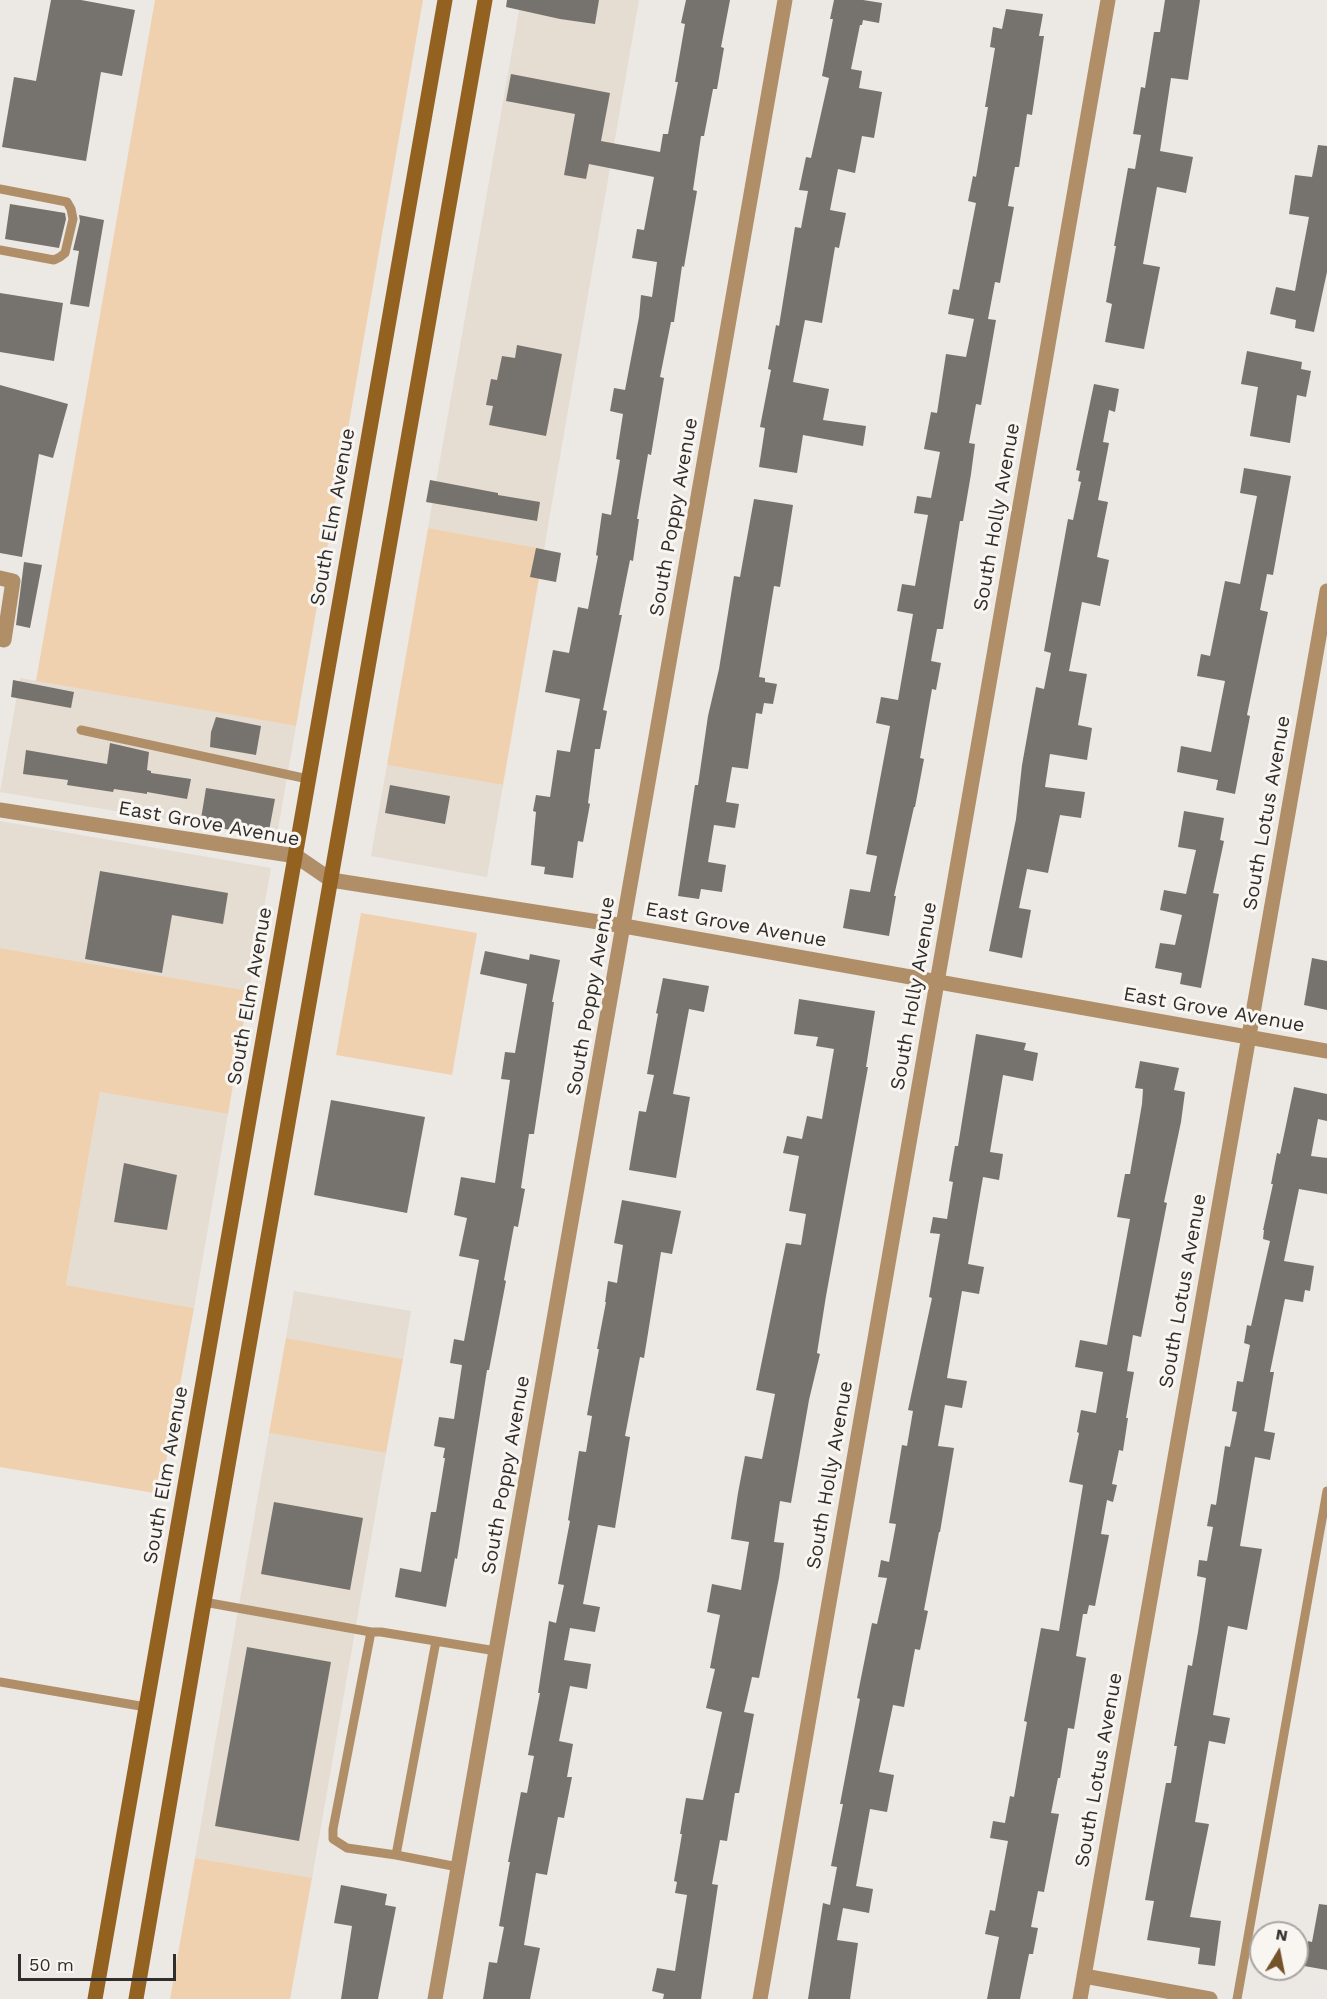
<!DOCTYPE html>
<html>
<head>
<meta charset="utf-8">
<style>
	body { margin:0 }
	#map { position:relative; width:1327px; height:1999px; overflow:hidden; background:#ece8e4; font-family:"Work Sans",sans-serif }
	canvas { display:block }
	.north { position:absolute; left:1249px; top:1921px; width:60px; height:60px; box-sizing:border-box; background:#f9f5f1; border:2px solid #a9a5a3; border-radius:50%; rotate:10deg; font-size:16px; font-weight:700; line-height:24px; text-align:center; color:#302e2d }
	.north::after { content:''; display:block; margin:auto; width:21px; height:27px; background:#74532a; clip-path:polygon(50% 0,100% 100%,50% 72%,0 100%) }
	.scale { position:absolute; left:18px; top:1954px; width:158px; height:27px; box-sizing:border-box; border:3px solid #302e2d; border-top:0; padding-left:8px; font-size:18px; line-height:21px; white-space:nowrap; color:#302e2d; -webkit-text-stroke:4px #f9f5f1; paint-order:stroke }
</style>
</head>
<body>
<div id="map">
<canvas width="1327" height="1999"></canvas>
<div class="north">N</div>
<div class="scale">50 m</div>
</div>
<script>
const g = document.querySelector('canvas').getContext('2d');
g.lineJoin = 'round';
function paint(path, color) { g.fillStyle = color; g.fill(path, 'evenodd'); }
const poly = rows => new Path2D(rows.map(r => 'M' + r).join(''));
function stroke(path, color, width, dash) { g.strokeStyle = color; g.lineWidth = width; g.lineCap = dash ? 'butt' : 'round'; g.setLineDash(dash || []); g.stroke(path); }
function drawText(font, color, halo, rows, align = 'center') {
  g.font = font + ' "Work Sans",sans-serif'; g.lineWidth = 6; g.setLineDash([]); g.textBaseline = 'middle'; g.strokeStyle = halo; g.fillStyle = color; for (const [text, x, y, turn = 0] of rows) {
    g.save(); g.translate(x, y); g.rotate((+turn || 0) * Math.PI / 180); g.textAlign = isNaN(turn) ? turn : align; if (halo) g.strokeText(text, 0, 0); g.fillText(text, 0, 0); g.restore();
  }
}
paint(poly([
	[521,0,639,0,544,549,428,528],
	[20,678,296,726,276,840,268,836,0,792],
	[387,765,503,785,487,877,371,856],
	[0,821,271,868,249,991,0,948],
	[100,1092,228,1114,194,1308,66,1285],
	[294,1291,411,1311,403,1359,286,1338],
	[269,1433,386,1453,312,1878,195,1858]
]), '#e5dcd2');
paint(poly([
	[155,0,423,0,296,726,36,681],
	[428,528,544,549,503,785,387,765],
	[361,913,477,933,452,1075,336,1055],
	[0,948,249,991,228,1114,100,1092,66,1285,194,1308,160,1494,0,1467],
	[286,1338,403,1359,386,1453,269,1433],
	[195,1858,312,1878,290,1999,170,1999]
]), '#efd1b0');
paint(poly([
	[51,0,81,0,135,10,122,76,101,72,86,161,2,147,14,77,36,81],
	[507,0,599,0,595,24,560,19,506,7],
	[686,0,730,0,721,47,724,48,717,89,713,89,704,136,701,136,693,190,697,191,684,267,682,266,674,322,671,322,660,377,664,378,651,455,648,454,637,519,639,519,633,561,630,560,619,615,622,615,603,710,607,711,600,749,595,749,588,803,590,804,583,842,578,841,573,878,544,874,545,867,531,865,536,812,533,811,536,795,550,797,557,750,570,752,580,699,545,692,553,650,569,653,578,607,588,609,598,556,596,555,602,513,611,515,620,460,616,459,623,414,610,411,614,388,625,390,639,317,641,295,652,297,657,262,632,258,637,229,644,230,654,177,589,164,586,179,564,175,575,114,506,101,511,74,610,93,601,141,660,152,663,134,668,134,678,82,675,82,685,24,681,23],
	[834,0,863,0,882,3,879,23,863,20,862,25,860,25,851,69,862,71,859,88,882,92,874,138,862,136,855,173,838,169,830,210,846,213,839,248,835,247,822,323,805,320,793,382,829,389,823,420,866,426,863,446,803,435,797,473,759,467,765,428,760,427,771,370,768,369,776,325,779,326,795,227,801,228,808,191,799,190,806,157,811,158,829,78,822,76,833,19,830,19],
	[1165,0,1200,0,1188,80,1171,78,1160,151,1193,157,1186,193,1157,187,1143,264,1160,267,1144,349,1105,342,1112,304,1106,302,1116,246,1114,246,1128,168,1135,169,1141,135,1133,134,1141,87,1145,88,1154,32,1160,32],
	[1006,9,1043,14,1039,36,1044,36,1032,115,1027,114,1019,167,1015,167,1008,206,1014,207,1000,283,995,282,988,319,996,320,981,405,976,404,969,443,975,444,971,474,963,521,960,521,943,629,937,629,931,661,941,663,936,690,932,689,920,758,924,759,915,807,914,807,894,896,896,896,889,936,843,928,850,889,870,892,877,856,866,854,890,726,876,723,881,697,898,700,913,614,897,611,902,584,915,586,928,515,914,513,917,496,931,498,940,452,924,449,931,412,937,413,946,354,966,357,974,319,948,314,953,289,959,290,976,203,968,201,973,176,976,177,988,107,985,107,995,48,990,47,993,27,1002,29],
	[1318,145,1327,146,1327,272,1314,332,1295,328,1296,320,1270,314,1276,287,1295,291,1309,217,1289,214,1295,175,1312,177],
	[10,204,65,213,66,219,59,248,5,239],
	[79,215,104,220,89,307,70,304,79,251,73,250,80,221],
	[0,293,63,303,54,361,0,352],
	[517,345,562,354,546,436,489,425,493,406,486,405,491,379,497,380,502,356,515,358],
	[1247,351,1302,362,1301,369,1311,371,1306,397,1297,395,1290,443,1250,436,1258,387,1241,384],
	[1094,384,1119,389,1115,412,1109,410,1103,442,1109,443,1098,500,1108,502,1097,557,1109,560,1100,606,1082,602,1069,671,1087,674,1078,725,1092,728,1087,760,1050,754,1045,787,1085,792,1081,818,1060,815,1048,873,1027,869,1019,908,1031,910,1022,958,989,951,1016,819,1022,765,1036,687,1044,689,1051,653,1044,651,1068,519,1073,520,1081,482,1078,481,1080,471,1076,470],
	[0,385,68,404,53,458,39,454,22,557,0,553],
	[1244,468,1291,476,1273,575,1267,574,1260,610,1268,612,1247,715,1250,716,1235,794,1216,790,1218,780,1177,772,1181,746,1211,752,1225,681,1197,676,1201,654,1210,656,1225,581,1240,584,1257,496,1240,493],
	[430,480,498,493,498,495,540,502,537,521,426,502],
	[754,499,793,505,780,587,774,586,759,677,765,678,765,682,777,684,773,704,764,703,762,714,756,713,748,769,732,767,726,802,739,804,735,828,714,825,708,862,726,865,722,892,701,889,699,899,678,896,695,785,698,785,708,716,719,669,734,576,740,577],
	[536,548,561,553,556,582,530,577],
	[24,562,42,565,30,628,16,625],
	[13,680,74,692,71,708,11,697],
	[216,717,261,726,256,755,210,747,211,732],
	[110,743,149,752,147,770,151,771,151,773,191,779,187,799,147,792,147,794,114,789,113,792,67,785,68,780,23,774,26,750,107,764],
	[390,785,450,796,445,824,385,813],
	[206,788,275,799,268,836,200,825],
	[1184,811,1224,818,1220,840,1224,841,1213,893,1219,894,1201,988,1180,984,1182,973,1155,968,1160,943,1175,945,1182,915,1160,910,1164,890,1186,894,1196,850,1178,847],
	[100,871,228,893,223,924,172,915,162,973,85,959],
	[485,951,529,960,530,954,560,960,552,1002,554,1002,534,1134,529,1134,521,1188,525,1189,518,1227,514,1226,504,1280,506,1281,489,1370,487,1370,457,1559,455,1558,446,1607,395,1597,400,1568,421,1572,431,1512,436,1512,445,1458,443,1458,445,1448,434,1446,439,1417,454,1419,462,1365,450,1363,454,1339,464,1341,479,1260,459,1256,467,1218,454,1215,461,1177,495,1183,510,1080,501,1079,505,1052,515,1053,527,984,480,974],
	[1312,958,1327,961,1327,1010,1304,1005],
	[663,978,709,986,704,1012,689,1009,673,1094,690,1097,676,1178,629,1170,639,1111,646,1112,654,1075,647,1074,658,1014,656,1013],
	[799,999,875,1011,866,1067,868,1067,826,1296,817,1353,820,1354,809,1400,791,1503,780,1501,774,1542,784,1543,779,1578,759,1678,752,1677,744,1712,754,1714,739,1793,735,1793,727,1841,720,1840,712,1884,718,1885,701,1999,663,1999,664,1994,652,1991,657,1968,675,1971,687,1895,675,1893,677,1882,674,1881,682,1834,680,1834,686,1798,703,1800,722,1712,706,1708,715,1669,710,1668,720,1615,707,1612,712,1584,741,1590,749,1542,731,1539,738,1493,745,1456,762,1459,775,1394,756,1390,786,1243,801,1245,806,1214,789,1211,799,1156,783,1153,787,1136,802,1139,807,1116,822,1119,834,1049,816,1046,818,1037,794,1034],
	[976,1034,1026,1043,1024,1050,1038,1053,1033,1081,1003,1075,990,1152,1003,1154,999,1180,983,1177,968,1264,984,1267,979,1294,962,1291,947,1378,967,1381,962,1408,945,1405,938,1446,954,1448,940,1532,939,1532,924,1610,928,1611,920,1650,915,1649,904,1707,893,1705,879,1772,894,1775,887,1812,870,1809,856,1886,873,1889,869,1913,843,1908,837,1940,858,1943,850,1999,808,1999,823,1903,830,1905,837,1867,831,1866,843,1804,840,1804,860,1699,857,1698,872,1623,877,1624,887,1578,878,1577,881,1560,889,1562,896,1524,889,1523,902,1445,907,1446,913,1411,908,1410,932,1298,929,1297,940,1234,930,1233,933,1217,947,1219,953,1182,949,1181,955,1146,958,1146],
	[1140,1061,1179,1068,1174,1090,1185,1092,1181,1122,1164,1202,1167,1203,1141,1337,1133,1335,1127,1371,1134,1372,1126,1418,1128,1418,1123,1451,1119,1450,1112,1484,1117,1485,1113,1502,1107,1500,1101,1534,1109,1535,1095,1606,1089,1605,1087,1614,1083,1614,1076,1656,1086,1658,1074,1729,1068,1728,1060,1778,1058,1778,1051,1813,1059,1814,1044,1892,1038,1891,1031,1927,1038,1928,1033,1954,1029,1954,1020,1999,987,1999,999,1937,985,1934,990,1910,995,1911,1008,1841,990,1838,993,1821,1005,1823,1010,1796,1014,1797,1027,1722,1024,1721,1041,1628,1059,1631,1083,1485,1069,1482,1079,1433,1077,1432,1081,1410,1096,1413,1103,1372,1075,1367,1080,1340,1107,1345,1130,1219,1117,1217,1125,1174,1130,1174,1142,1104,1143,1089,1135,1088],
	[1294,1087,1327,1094,1327,1121,1318,1119,1311,1156,1327,1158,1327,1194,1299,1189,1284,1261,1314,1266,1310,1291,1305,1290,1303,1302,1285,1299,1270,1372,1274,1372,1264,1431,1275,1433,1270,1460,1255,1457,1240,1546,1262,1549,1247,1630,1228,1626,1213,1715,1230,1718,1225,1744,1209,1741,1195,1822,1209,1824,1190,1917,1221,1921,1215,1966,1198,1964,1200,1948,1147,1940,1154,1901,1145,1900,1166,1783,1171,1783,1177,1746,1174,1746,1188,1665,1192,1666,1198,1632,1206,1578,1197,1576,1199,1560,1207,1561,1213,1527,1207,1526,1211,1504,1216,1505,1225,1446,1230,1447,1237,1412,1232,1411,1237,1381,1243,1382,1250,1345,1244,1343,1247,1325,1251,1326,1270,1241,1263,1239,1264,1230,1263,1230,1273,1184,1271,1184,1277,1153,1280,1154],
	[331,1100,425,1117,407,1213,314,1195],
	[124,1163,177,1175,167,1230,114,1222],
	[622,1200,681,1211,672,1254,661,1252,644,1358,640,1357,625,1436,630,1437,615,1528,598,1525,583,1604,600,1607,595,1632,570,1628,564,1660,591,1664,587,1689,570,1686,559,1741,573,1744,567,1777,572,1777,564,1818,558,1817,547,1875,536,1873,524,1945,540,1948,530,1999,483,1999,489,1962,497,1963,504,1927,499,1926,510,1862,508,1862,521,1792,527,1793,534,1756,528,1755,540,1693,538,1693,549,1621,556,1623,564,1585,558,1584,570,1521,568,1520,579,1451,586,1452,592,1416,587,1415,599,1349,597,1349,606,1302,605,1302,608,1281,617,1283,623,1245,614,1243],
	[274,1502,363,1518,350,1590,261,1574],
	[247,1647,331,1662,299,1841,215,1826],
	[341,1885,387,1894,385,1905,396,1907,378,1999,341,1999,352,1926,334,1923],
	[1319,1904,1327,1905,1327,1970,1304,1966,1308,1941,1312,1942]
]), '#76736f');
stroke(poly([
	[0,189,67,202,71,209,73,219,65,253,60,257,54,260,0,250],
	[81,730,308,779],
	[204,1602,371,1632,381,1632,496,1651],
	[371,1632,333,1829,333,1839,347,1848,396,1855,436,1641],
	[0,1682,146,1707],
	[396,1855,458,1867],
	[1237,1999,1327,1491]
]), '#b08f68', 9);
stroke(poly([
	[0,578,13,581,4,640,0,639],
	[0,810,296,856,331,880,624,926,1327,1051],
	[1084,1976,1210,1999],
	[435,1999,785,0],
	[760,1999,1108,0],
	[1080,1999,1327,591]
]), '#b08f68', 15);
stroke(poly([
	[95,1999,445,0],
	[136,1999,204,1602,485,0]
]), '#936221', 15);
drawText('20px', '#302e2d', '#f9f5f1', [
	["South Elm Avenue",333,517,-80],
	["South Poppy Avenue",674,517,-80],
	["South Holly Avenue",997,517,-80],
	["South Lotus Avenue",1267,813,-80],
	["East Grove Avenue",209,824,10],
	["East Grove Avenue",736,925,10],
	["South Elm Avenue",250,996,-80],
	["South Poppy Avenue",591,996,-80],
	["South Holly Avenue",914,996,-80],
	["East Grove Avenue",1214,1010,10],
	["South Lotus Avenue",1183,1291,-80],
	["South Elm Avenue",166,1475,-80],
	["South Poppy Avenue",506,1475,-80],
	["South Holly Avenue",830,1475,-80],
	["South Lotus Avenue",1099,1770,-80]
]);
</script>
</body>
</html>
